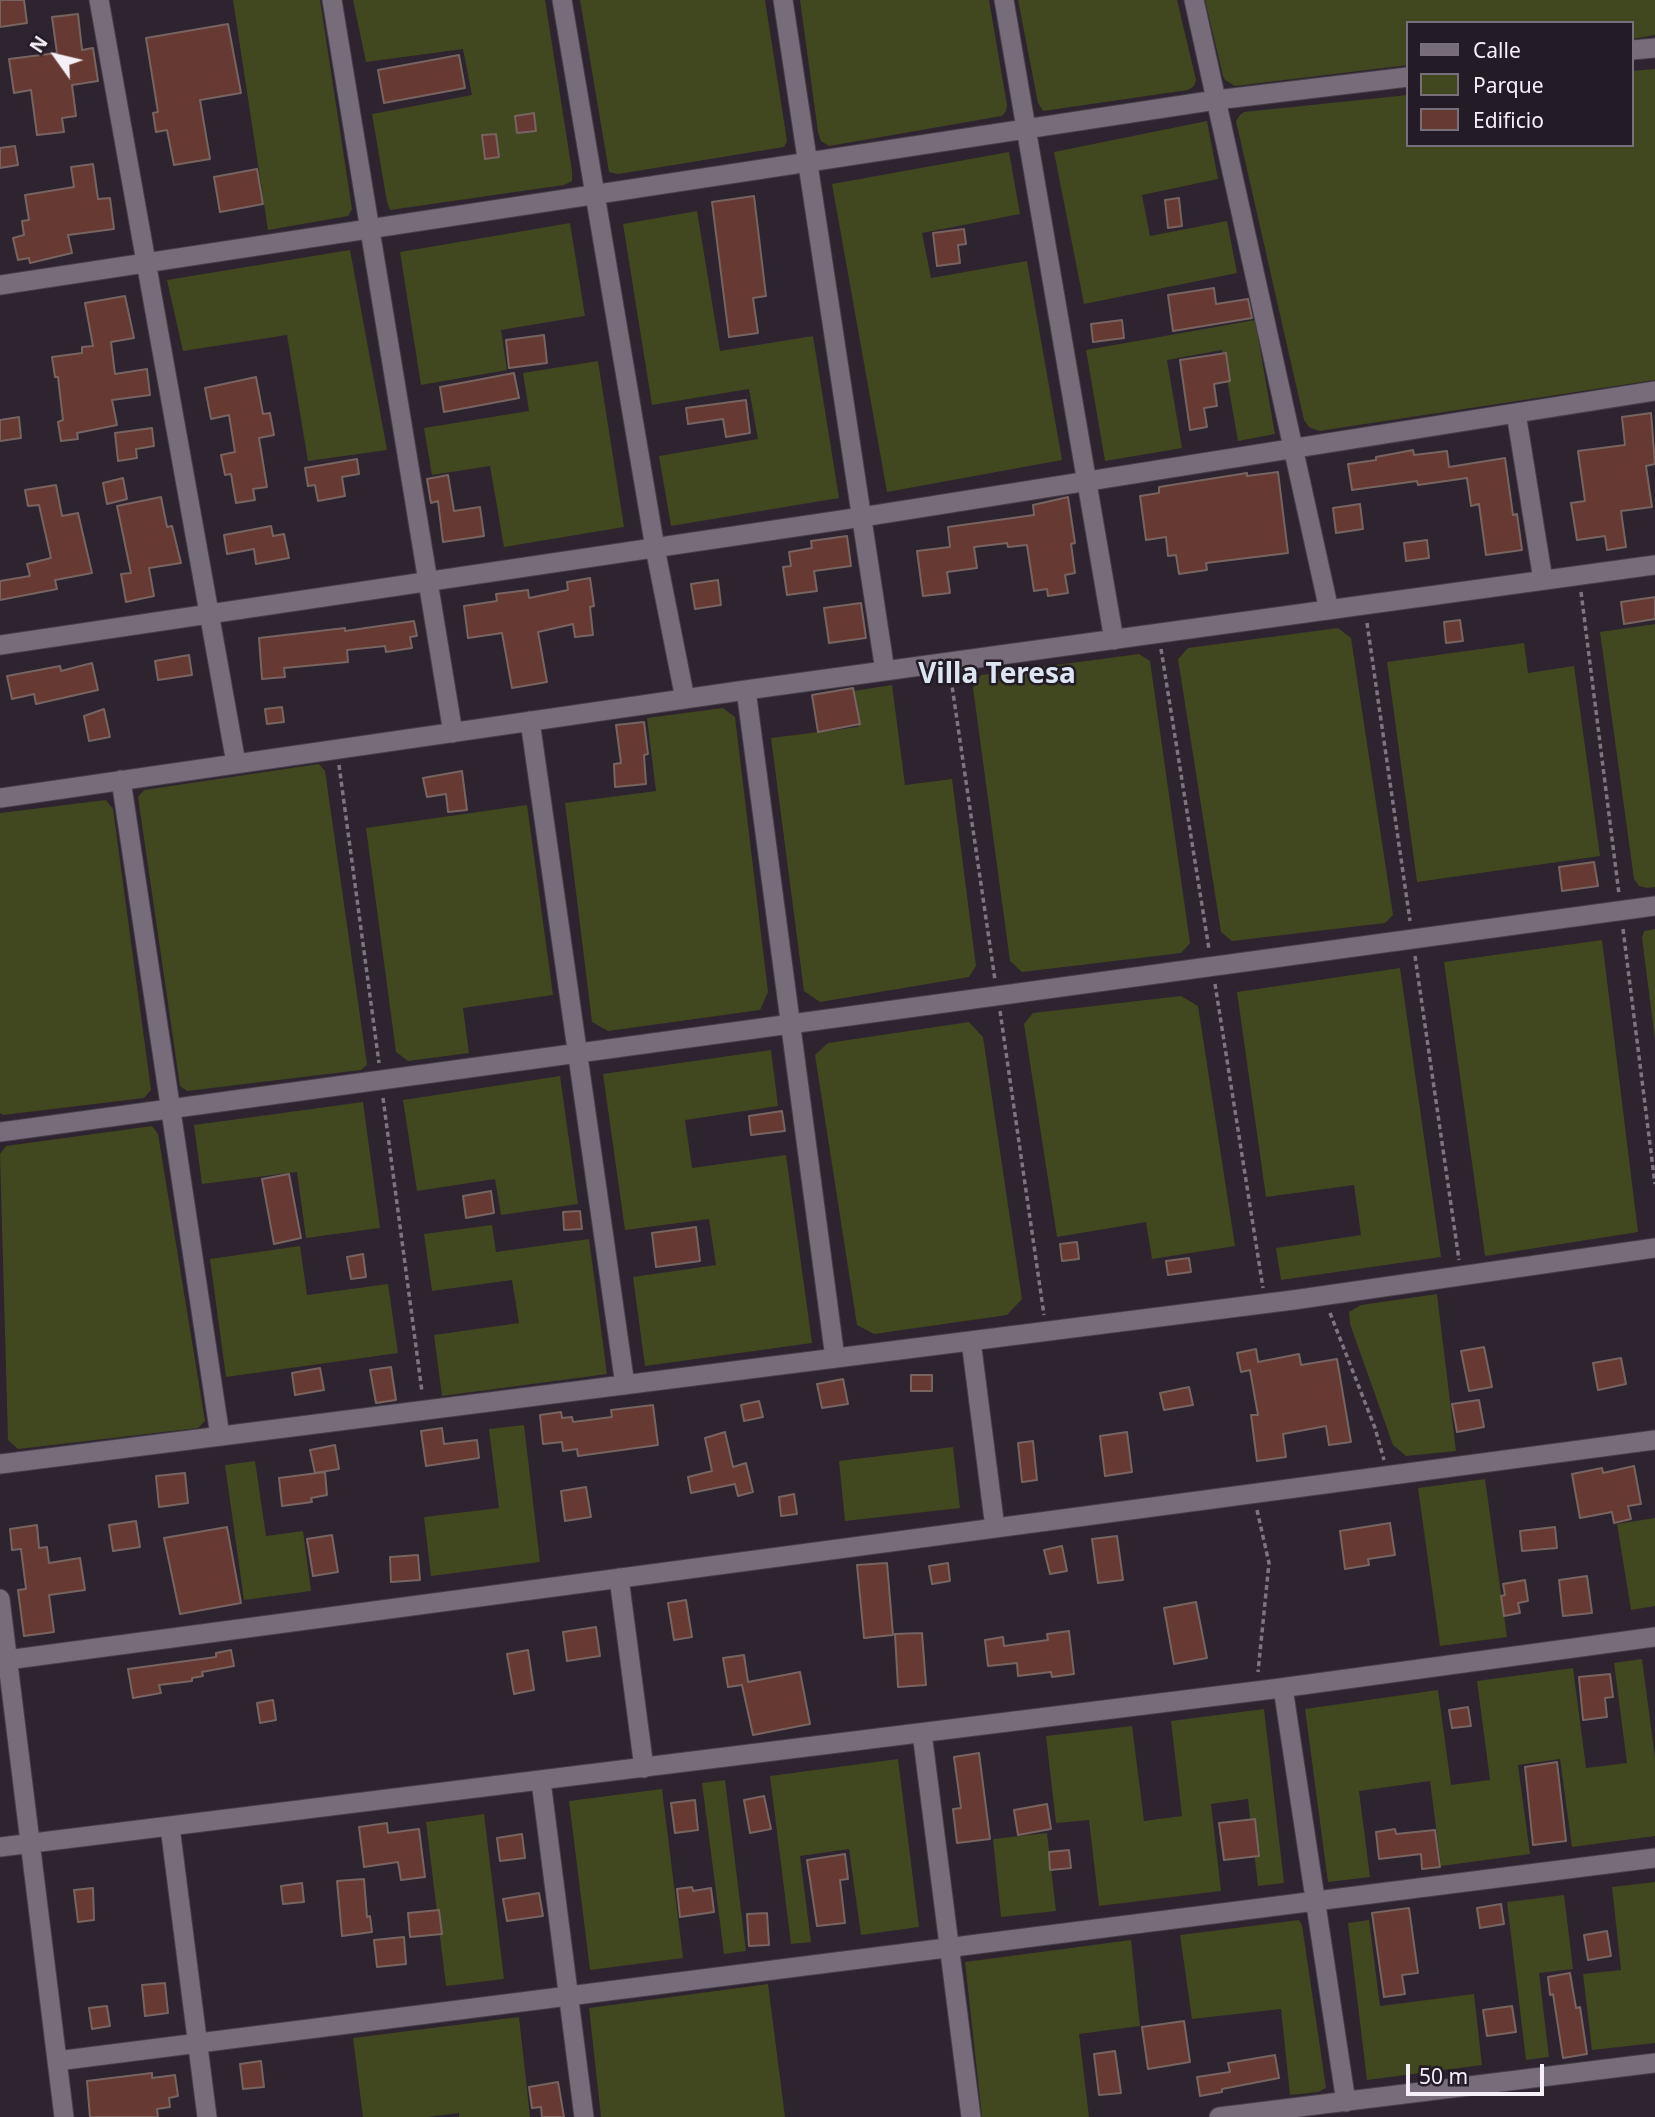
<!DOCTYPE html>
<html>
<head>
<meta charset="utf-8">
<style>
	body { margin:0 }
	#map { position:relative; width:1655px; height:2117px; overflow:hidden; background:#2d2430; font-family:"Noto Sans",sans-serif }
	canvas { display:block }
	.legend { position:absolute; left:1406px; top:21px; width:228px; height:126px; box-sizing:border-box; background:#231b26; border:2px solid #77707a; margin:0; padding:9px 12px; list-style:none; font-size:21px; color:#f5f0f8 }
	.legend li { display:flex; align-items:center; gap:14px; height:35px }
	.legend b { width:35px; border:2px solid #77707a }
	.north { position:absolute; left:21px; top:21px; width:70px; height:70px; -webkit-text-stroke:5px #231b26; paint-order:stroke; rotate:304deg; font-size:19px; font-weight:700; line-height:28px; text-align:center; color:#f5f0f8 }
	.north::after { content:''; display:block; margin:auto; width:24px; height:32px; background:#f5f0f8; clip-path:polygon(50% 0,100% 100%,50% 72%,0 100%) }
	.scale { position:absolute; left:1406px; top:2064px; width:138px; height:32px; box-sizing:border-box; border:4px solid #f5f0f8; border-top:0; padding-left:9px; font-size:21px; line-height:24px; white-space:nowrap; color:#f5f0f8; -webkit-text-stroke:5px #231b26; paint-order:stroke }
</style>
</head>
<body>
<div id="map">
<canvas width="1655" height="2117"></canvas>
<ul class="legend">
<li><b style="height:9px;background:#766c7a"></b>Calle</li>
<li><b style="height:19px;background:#41471e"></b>Parque</li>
<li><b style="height:19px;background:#663932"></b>Edificio</li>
</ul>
<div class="north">N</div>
<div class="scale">50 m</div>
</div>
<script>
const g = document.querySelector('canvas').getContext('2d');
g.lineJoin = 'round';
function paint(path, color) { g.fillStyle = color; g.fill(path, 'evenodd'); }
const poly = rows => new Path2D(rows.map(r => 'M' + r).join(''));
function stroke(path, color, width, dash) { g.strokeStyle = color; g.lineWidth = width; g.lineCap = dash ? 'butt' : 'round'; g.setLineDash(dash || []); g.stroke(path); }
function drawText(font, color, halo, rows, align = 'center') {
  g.font = font + ' "Noto Sans",sans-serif'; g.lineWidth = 5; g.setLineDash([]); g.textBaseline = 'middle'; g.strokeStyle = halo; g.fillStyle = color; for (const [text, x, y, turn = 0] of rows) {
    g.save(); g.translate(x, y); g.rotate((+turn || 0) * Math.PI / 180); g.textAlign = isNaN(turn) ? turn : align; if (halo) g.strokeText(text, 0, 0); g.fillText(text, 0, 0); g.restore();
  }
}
paint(poly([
	[233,0,320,0,352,209,348,216,268,230],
	[353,0,545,0,572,171,572,181,564,185,390,210,387,202,372,114,472,95,463,49,366,62],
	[580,0,765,0,787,141,784,147,618,174,609,172],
	[800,0,989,0,1007,105,1006,111,1002,116,829,146,821,141,818,132],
	[1018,0,1177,0,1196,80,1194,86,1188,90,1043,111,1038,103],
	[1205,0,1655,0,1655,35,1632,39,1632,23,1408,23,1408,65,1235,86,1225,80,1223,76],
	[1655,69,1655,380,1319,431,1309,427,1304,420,1236,121,1240,115,1244,112,1408,95,1408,145,1632,145,1632,71],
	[1207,121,1218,179,1142,195,1150,236,1227,221,1237,273,1084,304,1054,152],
	[1009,152,1020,214,922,233,931,278,1027,261,1062,460,887,492,832,184],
	[697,211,720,351,813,336,839,498,671,526,659,456,758,439,749,389,652,405,623,224],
	[570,223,585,316,501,330,507,370,421,385,400,252],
	[350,250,387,450,308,461,287,335,183,351,167,280],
	[1255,320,1275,434,1238,441,1222,350,1167,360,1182,448,1105,461,1086,350],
	[598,361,624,527,504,547,490,466,432,475,424,428,529,411,523,373],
	[1655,624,1655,887,1647,888,1639,886,1634,879,1600,632],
	[1338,628,1351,638,1393,915,1385,923,1232,941,1221,932,1178,659,1188,648],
	[1524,643,1528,673,1574,666,1600,856,1417,882,1387,662],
	[1139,654,1150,661,1190,943,1181,953,1022,972,1010,961,973,688,981,675],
	[892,685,905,785,952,779,976,966,969,977,820,1002,804,991,771,738,858,727,854,691],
	[723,708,735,717,768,992,760,1010,608,1031,592,1022,565,803,656,791,647,718],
	[319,764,325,771,367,1065,361,1070,187,1091,180,1086,138,797,144,790],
	[106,800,113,809,151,1090,144,1098,3,1115,0,1113,0,813],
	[527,805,553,995,463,1008,469,1053,408,1061,396,1052,366,828],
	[1655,929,1655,1040,1642,938,1644,931],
	[1602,940,1638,1232,1485,1256,1444,962],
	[1400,968,1441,1257,1281,1280,1276,1248,1361,1235,1354,1185,1266,1197,1237,992],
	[1181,996,1198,1006,1235,1246,1152,1259,1146,1222,1057,1237,1024,1024,1033,1013],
	[969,1022,983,1037,1022,1299,1007,1315,874,1334,857,1325,815,1055,828,1043],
	[771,1050,778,1106,685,1120,692,1168,786,1155,812,1343,645,1366,633,1277,716,1265,709,1219,625,1230,603,1074],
	[560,1076,578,1204,501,1215,495,1179,417,1191,403,1100],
	[363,1102,380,1228,306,1238,297,1172,202,1184,194,1125],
	[152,1126,158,1134,205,1421,198,1428,18,1449,8,1440,0,1154,6,1146],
	[492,1225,496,1252,589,1239,607,1374,442,1396,434,1335,519,1323,512,1280,432,1291,424,1234],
	[300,1246,307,1295,388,1284,398,1353,226,1377,210,1259],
	[1437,1294,1456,1451,1406,1456,1393,1445,1350,1324,1349,1312,1361,1305],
	[524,1425,540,1562,431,1576,424,1517,499,1508,489,1429],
	[953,1447,960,1508,845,1521,839,1461],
	[255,1461,266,1536,303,1531,311,1591,244,1600,225,1465],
	[1485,1479,1507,1637,1440,1646,1418,1488],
	[1655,1518,1655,1606,1631,1610,1617,1524],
	[1642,1659,1655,1758,1655,1836,1572,1847,1560,1759,1518,1765,1530,1854,1441,1866,1430,1781,1359,1791,1370,1877,1328,1882,1305,1709,1438,1690,1451,1785,1490,1780,1477,1681,1573,1668,1586,1768,1627,1763,1614,1663],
	[1264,1709,1284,1883,1258,1886,1248,1799,1211,1804,1221,1891,1099,1906,1089,1820,1056,1823,1046,1736,1132,1726,1144,1821,1182,1816,1171,1721],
	[898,1759,919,1927,861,1935,849,1849,800,1856,811,1942,791,1944,770,1776],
	[725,1780,746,1951,724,1954,702,1783],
	[662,1789,683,1958,590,1970,569,1801],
	[484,1814,504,1979,446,1986,426,1822],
	[1047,1833,1056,1911,1001,1917,993,1839],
	[1655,1882,1655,2043,1592,2050,1583,1974,1621,1970,1612,1887],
	[1564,1895,1573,1969,1539,1973,1549,2057,1526,2060,1507,1902],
	[1299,1920,1302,1925,1326,2088,1318,2092,1290,2095,1281,2009,1192,2019,1180,1935],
	[1369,1920,1380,2006,1474,1994,1482,2065,1367,2080,1348,1923],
	[1131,1940,1140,2026,1079,2034,1089,2117,982,2117,965,1962],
	[768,1984,785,2117,601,2117,589,2008],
	[519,2017,530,2117,459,2117,459,2113,428,2117,363,2117,353,2038]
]), '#41471e');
const building = poly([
	[0,0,24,0,27,23,0,27,0,0],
	[78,14,82,50,93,48,98,81,72,85,76,116,62,118,64,132,37,135,31,90,14,93,9,59,57,53,52,17,78,14],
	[228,24,241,93,200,100,210,159,174,165,167,130,156,132,153,113,158,112,146,38,228,24],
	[459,55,465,88,384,103,378,70,459,55],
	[534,113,536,131,517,133,515,116,534,113],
	[496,134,499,157,485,159,482,135,496,134],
	[15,146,18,165,0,168,0,148,15,146],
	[93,164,98,199,110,198,114,229,68,235,72,253,30,263,29,258,18,260,13,238,24,235,22,221,29,220,25,195,74,187,71,167,93,164],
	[257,169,263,204,220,212,214,177,257,169],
	[754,196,766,296,753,298,758,333,729,337,712,202,754,196],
	[1179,198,1182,226,1168,228,1165,200,1179,198],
	[964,229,966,244,958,245,960,263,937,266,933,233,964,229],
	[1214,288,1216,304,1248,299,1252,318,1173,331,1168,295,1214,288],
	[125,296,134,338,111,342,115,374,147,369,150,395,112,400,117,425,77,433,78,439,61,441,58,422,63,420,58,377,55,377,52,357,82,353,82,347,93,346,85,303,125,296],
	[1122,320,1124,338,1093,342,1091,324,1122,320],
	[544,335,547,363,509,368,506,340,544,335],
	[1226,353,1230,381,1214,384,1217,406,1204,408,1207,427,1190,430,1180,360,1226,353],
	[514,373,519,398,444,412,440,387,514,373],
	[256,377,263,414,270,413,274,435,259,438,267,487,253,489,255,500,236,503,231,474,225,475,221,455,235,452,229,415,211,419,205,388,256,377],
	[746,400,750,433,726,437,723,419,688,424,686,408,746,400],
	[1651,413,1655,464,1646,466,1652,507,1621,511,1626,547,1607,550,1605,536,1577,540,1571,503,1585,501,1578,451,1625,445,1622,417,1651,413],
	[19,417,21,438,0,441,0,420,19,417],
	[152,428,154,446,136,449,137,458,118,461,115,433,152,428],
	[1413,450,1414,455,1447,451,1449,467,1505,458,1513,515,1517,514,1522,550,1486,555,1479,504,1471,506,1467,478,1418,485,1417,481,1352,490,1348,464,1376,460,1376,457,1413,450],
	[357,459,359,474,342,477,345,496,318,501,315,485,308,486,305,468,357,459],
	[1278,472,1288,553,1206,563,1207,570,1179,574,1176,555,1168,556,1166,537,1146,540,1140,496,1159,493,1159,487,1247,473,1247,476,1278,472],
	[448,475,454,511,480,507,484,536,443,542,438,501,431,503,427,479,448,475],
	[123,478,127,499,107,504,103,483,123,478],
	[56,485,62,516,78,513,92,573,55,580,57,589,0,600,0,581,30,576,27,564,51,558,39,505,28,506,25,490,56,485],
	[161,497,167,527,172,526,181,563,149,568,154,596,126,602,121,574,131,573,117,506,161,497],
	[1068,497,1075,543,1071,544,1075,573,1065,575,1068,593,1048,596,1047,589,1034,591,1027,545,1008,547,1007,543,974,547,977,568,947,572,950,593,923,596,917,551,950,547,948,527,1034,515,1033,505,1068,497],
	[1360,504,1363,529,1336,533,1333,508,1360,504],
	[271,526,273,536,284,534,289,558,256,564,254,549,227,554,224,535,271,526],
	[847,536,851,566,814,571,817,591,787,595,783,567,791,566,789,552,812,548,811,541,847,536],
	[1427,540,1429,558,1406,561,1404,543,1427,540],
	[590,578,594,606,590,607,593,635,575,637,573,624,538,632,547,682,512,688,502,633,468,638,464,606,497,601,496,594,528,590,529,598,568,590,567,582,590,578],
	[718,580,721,605,695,609,691,584,718,580],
	[1655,597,1655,619,1624,624,1621,602,1655,597],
	[861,603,866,638,829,643,824,608,861,603],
	[1460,620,1463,641,1446,643,1444,622,1460,620],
	[414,621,417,636,410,637,412,648,386,652,385,646,347,650,348,662,284,668,285,677,262,679,259,638,345,628,345,631,414,621],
	[189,655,192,675,158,680,155,661,189,655],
	[92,663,98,690,36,704,34,694,12,699,7,676,60,666,61,671,92,663],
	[853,688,860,724,818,732,812,695,853,688],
	[282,707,284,722,267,724,265,709,282,707],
	[104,709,110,737,89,741,84,716,104,709],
	[644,722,648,754,644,755,646,784,615,787,614,764,621,763,616,725,644,722],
	[462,771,467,810,448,812,446,794,427,797,423,778,462,771],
	[1594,862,1598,886,1562,891,1559,867,1594,862],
	[782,1111,785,1131,751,1135,749,1116,782,1111],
	[289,1174,301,1238,274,1244,262,1179,289,1174],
	[491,1191,494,1213,466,1218,463,1196,491,1191],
	[580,1211,582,1229,564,1230,563,1212,580,1211],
	[696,1227,700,1261,656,1267,652,1233,696,1227],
	[1077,1242,1079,1259,1062,1261,1060,1244,1077,1242],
	[363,1254,366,1277,351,1279,347,1257,363,1254],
	[1189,1258,1191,1272,1168,1275,1166,1261,1189,1258],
	[1484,1347,1492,1387,1469,1391,1461,1351,1484,1347],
	[1256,1349,1258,1362,1299,1354,1301,1365,1337,1359,1351,1442,1329,1445,1326,1426,1283,1434,1286,1457,1257,1461,1251,1415,1258,1415,1250,1370,1241,1372,1237,1353,1256,1349],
	[1621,1358,1626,1384,1598,1390,1593,1363,1621,1358],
	[391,1367,396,1400,376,1403,370,1370,391,1367],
	[320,1368,324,1390,295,1395,292,1373,320,1368],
	[911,1375,932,1375,932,1391,911,1391,911,1375],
	[843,1379,848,1404,822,1408,817,1384,843,1379],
	[1189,1387,1193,1405,1164,1410,1160,1393,1189,1387],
	[1479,1400,1484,1427,1457,1432,1452,1404,1479,1400],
	[759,1401,763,1417,744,1421,741,1405,759,1401],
	[653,1405,658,1445,578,1456,577,1449,563,1451,562,1442,543,1444,540,1415,561,1412,562,1418,572,1417,573,1422,612,1417,611,1410,653,1405],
	[442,1428,444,1444,477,1440,479,1458,426,1466,421,1431,442,1428],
	[725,1432,733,1467,746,1463,753,1492,738,1496,735,1484,691,1493,688,1477,712,1471,705,1438,725,1432],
	[1127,1432,1132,1472,1105,1476,1100,1436,1127,1432],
	[1033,1441,1037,1480,1022,1482,1018,1443,1033,1441],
	[335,1445,339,1469,315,1473,310,1450,335,1445],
	[1634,1466,1641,1504,1628,1506,1631,1519,1614,1523,1612,1512,1580,1518,1572,1474,1602,1468,1603,1473,1634,1466],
	[325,1472,327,1495,311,1498,312,1502,282,1506,279,1478,325,1472],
	[185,1473,188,1503,159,1507,156,1476,185,1473],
	[586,1487,591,1517,565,1521,561,1491,586,1487],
	[794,1494,797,1514,781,1516,779,1497,794,1494],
	[136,1521,140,1547,113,1551,109,1525,136,1521],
	[1390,1523,1395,1555,1368,1559,1369,1565,1345,1569,1340,1531,1390,1523],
	[37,1525,39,1548,47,1547,49,1563,80,1558,85,1590,49,1595,54,1632,24,1636,18,1590,26,1589,21,1549,12,1550,10,1529,37,1525],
	[227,1527,241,1603,180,1614,164,1538,227,1527],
	[1555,1527,1557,1548,1522,1551,1520,1531,1555,1527],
	[332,1535,338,1572,313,1576,307,1539,332,1535],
	[1117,1536,1123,1580,1098,1583,1092,1539,1117,1536],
	[1062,1546,1067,1571,1050,1574,1044,1550,1062,1546],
	[418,1555,420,1580,391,1582,390,1557,418,1555],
	[887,1563,893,1635,864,1638,857,1565,887,1563],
	[948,1563,950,1581,932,1584,929,1566,948,1563],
	[1587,1576,1592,1613,1563,1616,1559,1580,1587,1576],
	[1525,1580,1528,1601,1518,1603,1520,1613,1504,1616,1501,1596,1505,1595,1503,1584,1525,1580],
	[686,1600,692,1637,674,1640,668,1603,686,1600],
	[1196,1602,1207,1658,1174,1664,1164,1608,1196,1602],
	[596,1627,600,1656,567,1661,563,1632,596,1627],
	[1069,1631,1074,1674,1052,1677,1051,1672,1018,1676,1017,1663,988,1666,985,1640,1003,1637,1004,1646,1048,1640,1047,1634,1069,1631],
	[922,1633,926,1685,898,1687,895,1634,922,1633],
	[231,1650,234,1666,202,1672,203,1676,192,1678,192,1681,159,1685,161,1693,133,1698,128,1669,216,1657,216,1653,231,1650],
	[528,1650,534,1690,514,1694,507,1654,528,1650],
	[744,1655,748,1682,800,1672,810,1724,753,1735,742,1685,728,1687,723,1658,744,1655],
	[1610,1674,1613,1697,1605,1698,1607,1717,1583,1720,1579,1677,1610,1674],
	[273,1700,276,1720,260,1723,257,1703,273,1700],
	[1468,1707,1471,1726,1452,1728,1449,1710,1468,1707],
	[979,1753,990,1839,957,1843,953,1809,961,1808,954,1757,979,1753],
	[1557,1762,1566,1841,1533,1845,1525,1767,1557,1762],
	[764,1796,771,1829,750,1833,744,1800,764,1796],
	[695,1800,698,1830,675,1833,671,1803,695,1800],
	[1047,1804,1051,1829,1018,1835,1014,1810,1047,1804],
	[1255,1819,1259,1856,1224,1860,1219,1823,1255,1819],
	[387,1823,388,1833,419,1829,425,1877,401,1880,398,1862,364,1867,359,1827,387,1823],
	[1395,1829,1396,1834,1435,1830,1440,1867,1422,1869,1421,1854,1379,1859,1376,1832,1395,1829],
	[522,1834,525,1858,500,1861,497,1838,522,1834],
	[1069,1850,1071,1868,1050,1870,1049,1852,1069,1850],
	[845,1854,848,1879,840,1880,845,1923,817,1926,807,1860,845,1854],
	[364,1879,367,1917,370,1916,372,1932,342,1936,337,1881,364,1879],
	[302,1883,304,1902,283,1904,281,1886,302,1883],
	[692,1887,693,1891,711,1888,714,1912,680,1917,677,1889,692,1887],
	[93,1888,94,1920,78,1922,74,1890,93,1888],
	[539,1893,543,1916,507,1921,503,1899,539,1893],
	[1501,1904,1504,1924,1480,1928,1477,1908,1501,1904],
	[1409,1908,1418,1973,1402,1975,1405,1994,1384,1997,1372,1913,1409,1908],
	[439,1910,442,1934,410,1937,408,1913,439,1910],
	[767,1913,769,1945,749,1946,747,1914,767,1913],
	[1607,1931,1611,1956,1588,1960,1584,1935,1607,1931],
	[404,1937,406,1964,377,1967,374,1940,404,1937],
	[1570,1973,1576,2008,1580,2007,1587,2054,1563,2058,1553,1994,1550,1995,1548,1977,1570,1973],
	[165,1983,168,2013,145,2016,142,1985,165,1983],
	[107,2006,110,2026,92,2029,89,2008,107,2006],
	[1512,2006,1516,2032,1487,2036,1483,2010,1512,2006],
	[1184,2021,1190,2062,1148,2069,1142,2027,1184,2021],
	[1115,2051,1121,2093,1099,2095,1094,2054,1115,2051],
	[1275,2055,1279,2078,1222,2089,1222,2092,1200,2096,1197,2077,1230,2072,1228,2063,1275,2055],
	[261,2061,264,2087,243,2089,240,2064,261,2061],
	[152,2073,152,2078,175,2075,178,2096,169,2098,170,2107,157,2109,158,2117,90,2117,87,2081,152,2073],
	[558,2082,564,2117,542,2117,541,2107,532,2108,529,2087,558,2082]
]);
paint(building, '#663932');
stroke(building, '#776460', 2);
const street = poly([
	[99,0,236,763],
	[332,0,453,733],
	[562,0,655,548,685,699],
	[783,0,885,671],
	[1004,0,1114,640],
	[1194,0,1329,610],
	[1632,50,1655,48],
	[0,285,1216,100,1408,77],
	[1516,413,1543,580],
	[0,645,862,517,1655,391],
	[746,690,835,1358],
	[530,721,625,1385],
	[121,780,220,1436],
	[0,798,746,690,1655,565],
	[0,1132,1655,906],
	[971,1341,995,1528],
	[0,1464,1293,1300,1655,1248],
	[619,1578,644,1768],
	[0,1599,64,2117],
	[7,1660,1655,1440],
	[1283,1688,1346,2102],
	[922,1733,971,2117],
	[541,1781,584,2117],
	[170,1827,207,2117],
	[0,1847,1273,1689,1655,1637],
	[57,2061,1655,1858],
	[1219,2117,1655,2063]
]);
stroke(street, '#463f49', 21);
stroke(poly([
	[1581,592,1619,894],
	[1367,623,1410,921],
	[1161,649,1209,949],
	[951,679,995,980],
	[339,765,379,1063],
	[1623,929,1655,1184],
	[1415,956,1459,1260],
	[1215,984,1263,1288],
	[1000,1011,1044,1315],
	[383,1098,422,1392],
	[1330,1313,1375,1428,1384,1460],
	[1257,1510,1269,1563,1258,1672]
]), '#7c757f', 3.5, [5, 3.5]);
stroke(street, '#766c7a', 19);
drawText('bold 28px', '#dde4f2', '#231b26', [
	["Villa Teresa",997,675]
]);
</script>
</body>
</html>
